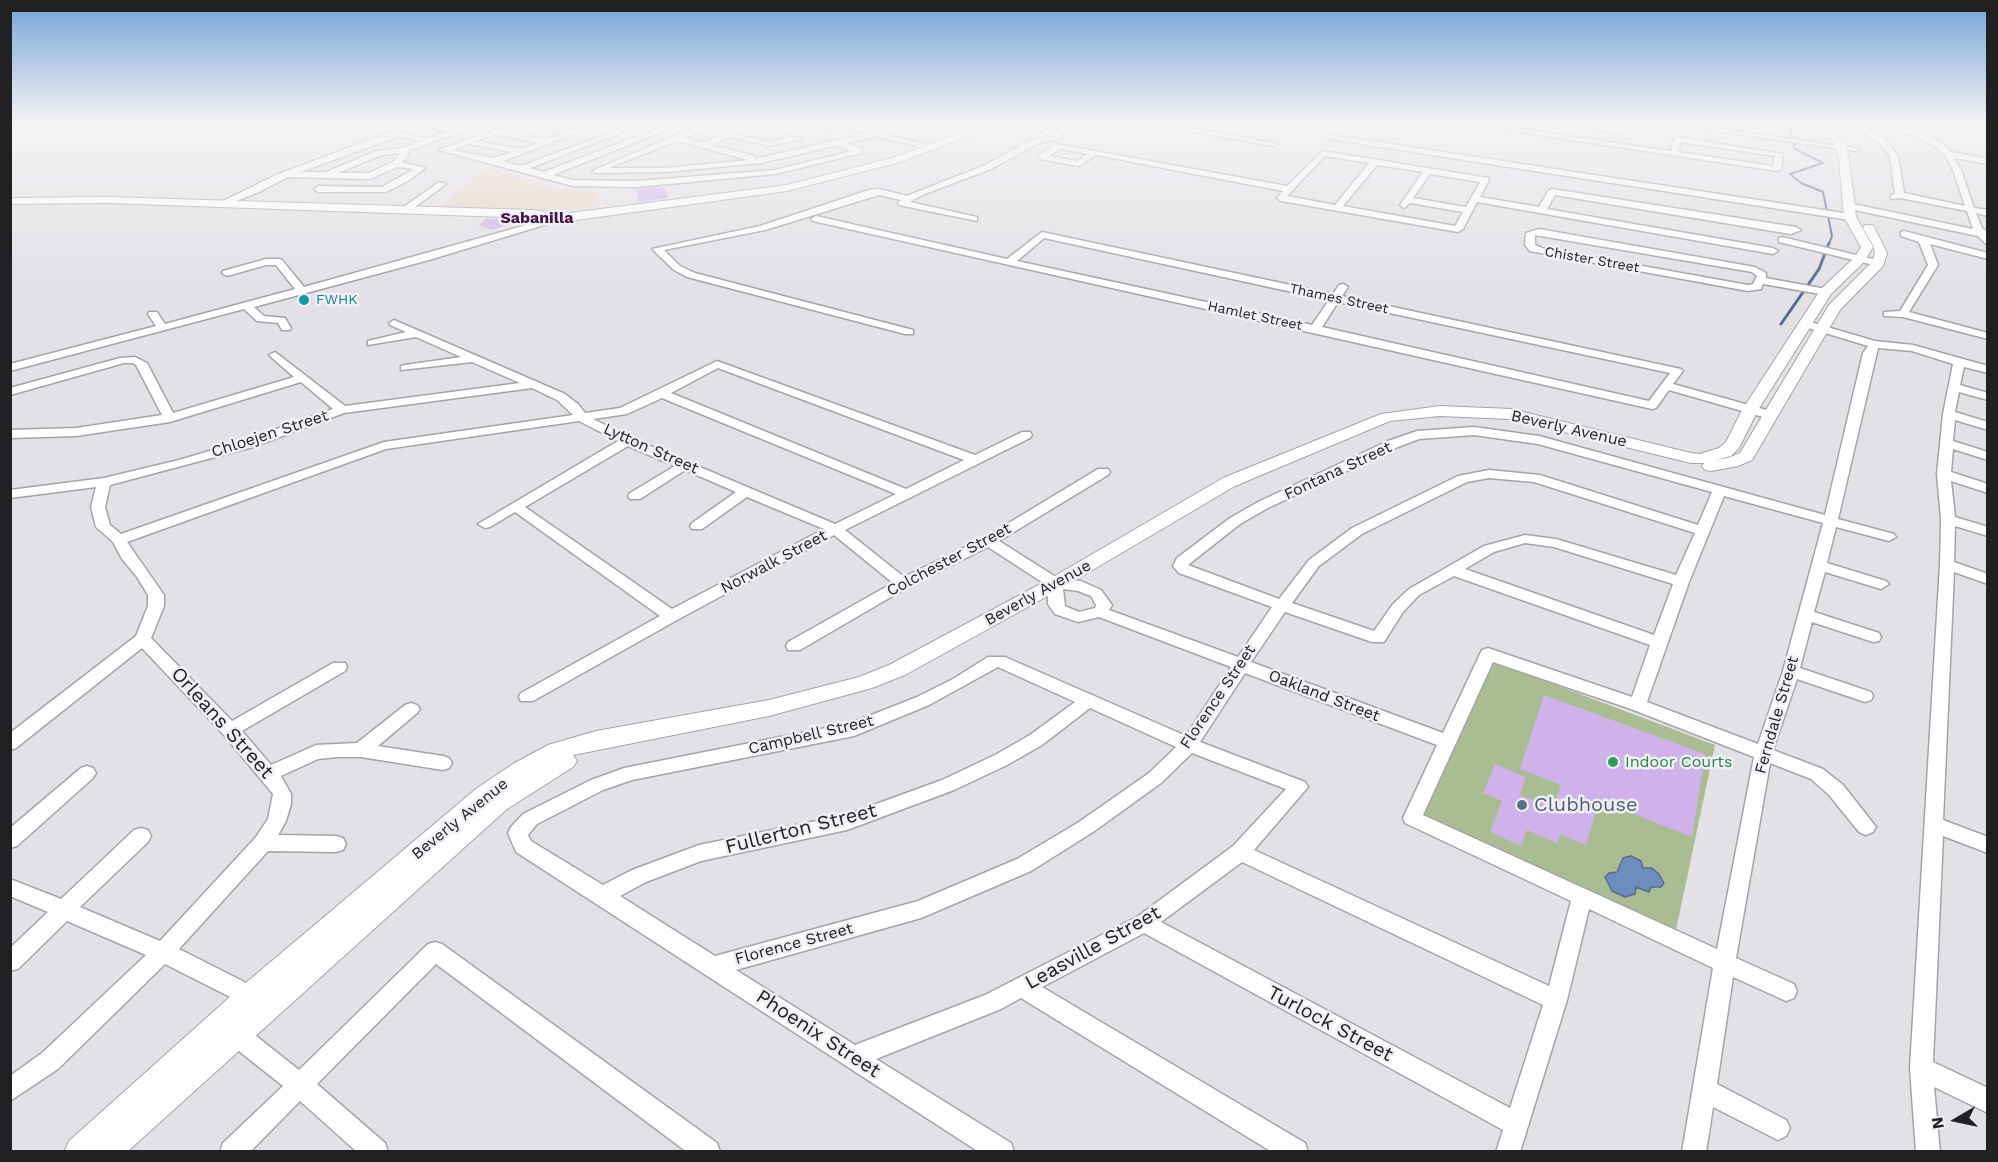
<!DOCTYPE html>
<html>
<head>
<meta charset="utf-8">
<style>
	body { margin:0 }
	#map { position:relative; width:1998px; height:1162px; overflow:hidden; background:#e4e1e6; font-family:"Work Sans",sans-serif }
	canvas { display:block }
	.frame { position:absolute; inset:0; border:12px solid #212022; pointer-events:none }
	.north { position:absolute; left:1926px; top:1090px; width:60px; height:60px; -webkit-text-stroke:4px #f1eff4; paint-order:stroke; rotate:261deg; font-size:16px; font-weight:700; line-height:24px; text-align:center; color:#212022 }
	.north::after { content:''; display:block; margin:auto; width:21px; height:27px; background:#212022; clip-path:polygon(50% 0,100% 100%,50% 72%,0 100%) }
</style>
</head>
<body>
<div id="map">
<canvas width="1998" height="1162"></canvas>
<div class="frame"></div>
<div class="north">N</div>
</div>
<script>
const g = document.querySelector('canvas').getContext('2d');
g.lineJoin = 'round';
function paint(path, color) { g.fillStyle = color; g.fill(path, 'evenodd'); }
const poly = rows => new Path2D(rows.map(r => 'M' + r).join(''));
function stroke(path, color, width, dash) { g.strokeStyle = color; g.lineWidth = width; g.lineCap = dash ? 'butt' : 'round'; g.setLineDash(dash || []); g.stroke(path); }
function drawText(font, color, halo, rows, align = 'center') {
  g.font = font + ' "Work Sans",sans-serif'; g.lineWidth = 5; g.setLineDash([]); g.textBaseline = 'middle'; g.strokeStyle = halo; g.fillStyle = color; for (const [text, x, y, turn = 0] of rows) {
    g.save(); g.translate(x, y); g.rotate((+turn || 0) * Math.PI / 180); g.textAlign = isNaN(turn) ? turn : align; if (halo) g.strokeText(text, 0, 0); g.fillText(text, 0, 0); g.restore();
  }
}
paint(poly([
	[487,167,550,189,596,192,598,195,591,208,557,210,439,209]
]), '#e7d5c5');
paint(poly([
	[1487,659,1715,745,1676,930,1417,813]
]), '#aabd92');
const water = poly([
	[1631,856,1641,861,1643,868,1652,868,1659,874,1664,883,1661,887,1651,887,1649,892,1636,887,1635,894,1625,897,1612,891,1605,877,1609,873,1617,872,1623,858,1631,856]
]);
paint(water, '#6c8dbe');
stroke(water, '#566c8f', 1.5);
stroke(poly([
	[1788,121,1795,149,1823,163,1790,174,1801,183,1823,192,1832,236,1829,244]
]), '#566c8f', 2);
stroke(poly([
	[1781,324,1819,269,1829,243]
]), '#566c8f', 3);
paint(poly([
	[665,187,668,198,639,202,636,189],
	[486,219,506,219,513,223,491,230,479,225],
	[1544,695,1705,754,1692,837,1599,800,1586,845,1560,834,1557,843,1527,830,1521,846,1490,832,1502,801,1483,793,1495,764,1526,777,1520,795,1553,808,1561,785,1520,769]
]), '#ceb2e9');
const minor = poly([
	[414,121,425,121,454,129,479,121,490,121,408,151,409,154,402,162,425,168,408,181,386,192,318,192,314,189,318,186,382,187,414,169,397,167,370,179,288,177,259,192,226,205,219,203,276,175,388,133,400,132,427,139,446,132,414,121],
	[400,136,419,141,403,148,376,151,326,172,300,172,400,136],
	[401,153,393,162,369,173,338,173,381,155,401,153],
	[519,121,575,129,598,121,609,121,503,161,521,166,642,121,652,121,530,168,544,172,669,124,676,126,553,175,573,180,636,181,775,170,851,151,838,145,761,163,666,172,596,173,592,171,693,128,719,121,737,121,802,139,769,146,729,137,711,145,755,156,755,159,867,133,842,127,830,131,795,121,807,121,830,127,835,125,823,121,835,121,937,148,933,150,876,136,847,143,862,149,862,153,775,174,636,187,573,186,439,150,519,121],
	[728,123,788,138,769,142,728,133,702,143,684,138,728,123],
	[521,125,566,133,547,139,504,131,521,125],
	[495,134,538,143,522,149,476,141,495,134],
	[677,141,749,160,666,168,608,168,677,141],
	[468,144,469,144,513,152,494,158,452,150,468,144],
	[891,121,903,121,926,128,944,121,955,121,926,132,891,121],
	[1062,121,1072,121,1052,131,1061,134,1061,138,1037,144,991,169,922,195,910,202,977,217,977,221,899,205,898,203,901,200,879,195,765,230,664,250,680,266,695,273,913,330,913,334,905,334,687,277,674,270,652,249,760,226,869,190,879,189,907,196,985,165,1031,140,1050,136,1041,131,1062,121],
	[1133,121,1150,121,1278,144,1274,146,1133,121],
	[1445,121,1463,121,1671,151,1674,139,1678,137,1783,154,1781,169,1777,171,1445,121],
	[1681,142,1775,156,1773,166,1678,152,1681,142],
	[1564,121,1620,129,1624,121,1632,121,1627,132,1623,134,1566,125,1562,123,1564,121],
	[1647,121,1666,121,1860,149,1856,151,1647,121],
	[1743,121,1755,121,1758,123,1754,125,1743,121],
	[1843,121,1852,121,1885,139,1898,156,1904,193,1965,206,1953,170,1945,155,1936,147,1916,136,1864,121,1876,121,1922,132,1942,143,1951,152,1988,159,1988,164,1954,158,1961,170,1974,208,1988,210,1988,216,1976,213,1982,228,1988,232,1988,246,1978,236,1845,208,1845,204,1848,203,1973,229,1967,211,1900,198,1891,199,1891,195,1895,194,1890,156,1879,143,1843,121],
	[1949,121,1964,121,1988,126,1988,130,1949,121],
	[1332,135,1850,214,1855,217,1850,220,1329,139,1328,137,1332,135],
	[1056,144,1287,186,1323,151,1488,178,1489,180,1480,197,1539,207,1549,190,1552,189,1796,227,1801,230,1791,234,1555,195,1547,209,1773,248,1778,251,1773,254,1477,202,1463,229,1458,232,1281,201,1277,198,1283,191,1096,155,1079,166,1039,159,1039,155,1056,144],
	[1060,149,1088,154,1077,161,1049,156,1060,149],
	[1325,156,1369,163,1335,205,1287,196,1325,156],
	[1377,165,1423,172,1400,205,1404,208,1410,203,1463,212,1455,226,1343,206,1377,165],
	[1430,174,1480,182,1466,207,1413,198,1430,174],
	[439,182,446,184,407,213,401,213,401,209,439,182],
	[559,216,567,218,429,260,254,307,264,316,285,318,291,328,290,330,282,330,278,323,257,321,244,309,10,371,10,364,156,326,148,314,149,312,157,312,165,324,295,289,276,265,266,265,227,276,222,273,223,271,266,259,279,259,282,260,304,287,559,216],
	[816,216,1007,259,1042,232,1333,294,1339,285,1343,284,1348,287,1342,296,1681,369,1683,371,1673,384,1774,412,1776,415,1770,419,1669,390,1656,408,1652,409,813,221,811,219,816,216],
	[1044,238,1329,300,1312,325,1017,261,1044,238],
	[1338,302,1670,373,1649,401,1322,327,1338,302],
	[1539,229,1755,267,1766,273,1766,278,1826,289,1831,292,1826,295,1763,284,1761,289,1748,291,1530,251,1525,245,1526,233,1539,229],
	[1535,235,1752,272,1757,276,1753,284,1748,285,1542,248,1535,245,1535,235],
	[1904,231,1988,253,1988,259,1930,244,1938,265,1909,312,1988,333,1988,339,1903,317,1884,316,1884,312,1900,311,1928,265,1919,242,1901,236,1901,232,1904,231],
	[1782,237,1881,261,1883,263,1878,266,1779,242,1779,238,1782,237],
	[394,320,565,394,578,404,585,413,620,408,717,361,975,455,1022,432,1030,432,1032,435,1030,438,845,530,904,577,984,538,1098,469,1108,469,1110,472,1108,475,999,541,1059,579,1081,581,1101,590,1112,605,1109,610,1238,657,1272,607,1179,573,1173,566,1177,558,1230,518,1258,502,1388,441,1417,431,1474,427,1539,436,1825,515,1863,353,1868,346,1802,326,1802,322,1810,322,1875,341,1913,345,1988,366,1988,373,1964,367,1960,385,1988,393,1988,400,1959,392,1955,412,1988,422,1988,430,1955,420,1953,441,1988,452,1988,460,1953,449,1951,472,1988,484,1988,493,1951,481,1955,517,1988,527,1988,536,1955,526,1954,562,1988,574,1988,584,1954,572,1943,820,1988,837,1988,853,1943,836,1933,1062,1988,1088,1988,1113,1934,1087,1940,1152,1916,1152,1910,1068,1940,564,1941,519,1937,474,1943,414,1953,364,1912,351,1878,348,1838,519,1894,534,1896,537,1889,541,1836,527,1827,563,1886,581,1889,584,1881,589,1825,572,1814,612,1879,633,1881,637,1879,641,1873,642,1812,622,1800,668,1871,692,1873,696,1871,700,1865,702,1797,679,1773,750,1823,769,1843,785,1876,827,1873,832,1866,835,1859,832,1829,795,1811,779,1770,763,1736,958,1794,984,1797,991,1794,998,1786,1001,1733,977,1717,1084,1786,1120,1790,1128,1786,1136,1778,1140,1713,1107,1706,1152,1682,1152,1713,968,1589,909,1567,1000,1520,1152,1496,1152,1503,1130,1144,933,1042,987,1305,1143,1308,1152,1272,1152,1021,998,1001,1009,876,1059,1011,1143,1014,1152,979,1152,516,852,508,833,511,827,523,814,591,780,624,768,851,723,917,697,953,679,988,657,1005,657,1186,736,1231,667,1099,617,1078,622,1055,614,1048,604,1048,586,988,547,908,587,800,650,788,650,786,646,788,642,893,583,834,535,677,620,533,701,521,701,519,697,521,693,660,616,515,512,490,527,485,528,478,524,618,441,579,421,386,449,127,542,164,595,164,606,151,638,232,721,333,663,345,663,347,667,345,671,242,731,271,765,316,745,357,743,405,705,411,703,417,705,420,709,417,713,378,746,443,756,449,758,452,763,449,768,443,770,361,757,337,757,318,759,281,776,291,794,291,804,286,821,278,835,336,836,343,838,346,844,343,850,336,852,268,851,179,949,264,992,267,999,264,1006,256,1009,248,1006,165,964,58,1069,10,1101,10,1076,42,1053,146,955,67,921,18,969,10,971,10,948,48,912,10,896,10,879,61,899,134,830,141,828,148,830,151,836,148,842,80,907,160,941,256,837,268,819,273,794,224,735,142,648,16,748,10,750,10,733,136,636,148,606,148,595,137,577,122,559,113,542,96,527,91,507,96,487,10,498,10,490,104,478,179,460,243,441,333,409,301,382,170,422,76,436,10,438,10,430,76,428,162,415,136,365,133,363,124,363,10,395,10,388,120,358,135,357,147,363,173,413,294,377,271,357,269,355,275,352,345,406,520,383,472,362,401,370,401,366,405,365,461,357,416,337,368,345,368,341,406,332,390,325,389,323,394,320],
	[718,368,964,460,906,489,671,393,718,368],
	[532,388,557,400,573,415,384,442,121,534,110,525,105,507,110,485,253,447,344,413,532,388],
	[662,398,896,494,835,524,631,438,593,419,627,414,662,398],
	[1474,435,1538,444,1712,492,1698,525,1540,475,1489,470,1458,476,1352,528,1309,560,1279,599,1188,565,1240,524,1268,508,1398,447,1419,439,1474,435],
	[628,446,675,466,630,493,628,496,630,499,640,499,685,470,736,492,692,523,690,526,692,529,702,529,747,497,824,529,672,609,525,507,628,446],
	[1489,478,1534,482,1695,533,1676,575,1556,539,1525,535,1484,546,1409,589,1393,604,1374,631,1292,603,1319,566,1362,534,1467,482,1489,478],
	[1724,496,1823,523,1783,671,1758,744,1647,702,1689,582,1724,496],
	[1525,543,1554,547,1673,584,1654,635,1465,569,1494,552,1525,543],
	[1454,576,1650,645,1632,697,1488,648,1482,650,1480,654,1443,733,1251,662,1285,612,1372,642,1384,642,1403,612,1419,595,1454,576],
	[1063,589,1078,591,1091,596,1096,605,1095,608,1079,612,1065,606,1063,589],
	[1493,662,1631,709,1754,757,1717,949,1423,815,1493,662],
	[998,667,1075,702,1030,735,995,755,942,780,846,815,699,845,632,870,603,885,531,841,528,835,537,824,603,790,632,780,854,736,929,705,998,667],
	[1245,673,1437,745,1403,818,1405,823,1571,901,1549,986,1254,850,1308,787,1305,782,1200,742,1245,673],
	[1090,708,1176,747,1149,773,1079,822,1017,859,918,901,715,956,620,896,646,882,701,861,847,830,954,790,1007,765,1042,745,1090,708],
	[1192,753,1286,789,1233,846,1137,917,985,995,855,1045,736,970,921,918,1031,871,1093,832,1161,783,1192,753],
	[1242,862,1543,1005,1510,1108,1161,922,1242,862],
	[87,766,93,768,96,773,93,778,17,846,10,848,10,828,81,768,87,766],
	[435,942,442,944,717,1143,720,1152,687,1152,436,964,317,1084,385,1143,388,1152,357,1152,300,1101,250,1152,220,1152,223,1143,283,1086,225,1040,222,1032,225,1024,233,1021,241,1024,299,1070,428,944,435,942]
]);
const tertiary = poly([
	[994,121,1008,121,900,162,787,191,562,222,532,218,107,203,10,204,10,198,107,197,532,210,562,214,787,185,892,158,994,121],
	[1804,121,1815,121,1844,143,1849,159,1856,217,1873,247,1864,262,1831,294,1758,410,1739,448,1731,456,1716,460,1728,458,1740,453,1829,305,1872,262,1875,253,1873,245,1863,228,1865,225,1873,225,1887,253,1883,266,1840,310,1752,460,1738,466,1711,471,1705,470,1702,466,1704,463,1691,463,1511,419,1440,416,1390,421,1235,486,1062,588,905,675,872,688,769,716,573,755,577,761,573,767,507,809,127,1152,64,1152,69,1141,241,987,477,788,513,764,548,745,596,731,769,700,859,677,889,665,1048,580,1223,478,1381,414,1440,406,1511,409,1691,453,1700,454,1719,448,1726,442,1742,410,1821,289,1855,257,1861,247,1844,217,1839,159,1834,144,1804,121]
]);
stroke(minor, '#a5a3a8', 3);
stroke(tertiary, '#a5a3a8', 2);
paint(minor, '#fff');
paint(tertiary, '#fff');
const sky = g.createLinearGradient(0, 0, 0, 284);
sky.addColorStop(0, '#76a4d7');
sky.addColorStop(0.43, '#f3f2f4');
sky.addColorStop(1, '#f3f2f400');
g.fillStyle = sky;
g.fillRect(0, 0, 1998, 284);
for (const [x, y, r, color] of [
	[304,300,6,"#0f9aa8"],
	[1613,762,6,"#2e9e5b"],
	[1522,805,6,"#5c6f8a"]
]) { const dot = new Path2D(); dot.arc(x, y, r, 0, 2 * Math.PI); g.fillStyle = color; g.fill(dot); stroke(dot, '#f1eff4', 2); }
drawText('14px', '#212022', '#f1eff4', [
	["Chister Street",1592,260,10],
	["Thames Street",1339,299,12],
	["Hamlet Street",1255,316,12]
]);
drawText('14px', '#0d838f', '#f1eff4', [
	["FWHK",316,300]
], 'left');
drawText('bold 16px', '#441647', '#f1eff4', [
	["Sabanilla",537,218]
]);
drawText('16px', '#212022', '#f1eff4', [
	["Beverly Avenue",1569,429,13],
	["Chloejen Street",270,434,-18],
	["Lytton Street",651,449,24],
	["Fontana Street",1338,471,-25],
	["Colchester Street",949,560,-28],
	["Norwalk Street",774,562,-28],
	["Beverly Avenue",1038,593,-29],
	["Oakland Street",1324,696,21],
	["Florence Street",1218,697,-56],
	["Ferndale Street",1777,715,-74],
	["Campbell Street",811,735,-13],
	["Beverly Avenue",460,819,-39],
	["Florence Street",794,944,-15]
]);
drawText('16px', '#27864d', '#f1eff4', [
	["Indoor Courts",1625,762]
], 'left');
drawText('20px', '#212022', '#f1eff4', [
	["Orleans Street",222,723,48],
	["Fullerton Street",801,829,-14],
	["Leasville Street",1093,948,-29],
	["Turlock Street",1330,1024,28],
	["Phoenix Street",818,1034,33]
]);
drawText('20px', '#4e5e75', '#f1eff4', [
	["Clubhouse",1534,805]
], 'left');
</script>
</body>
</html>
